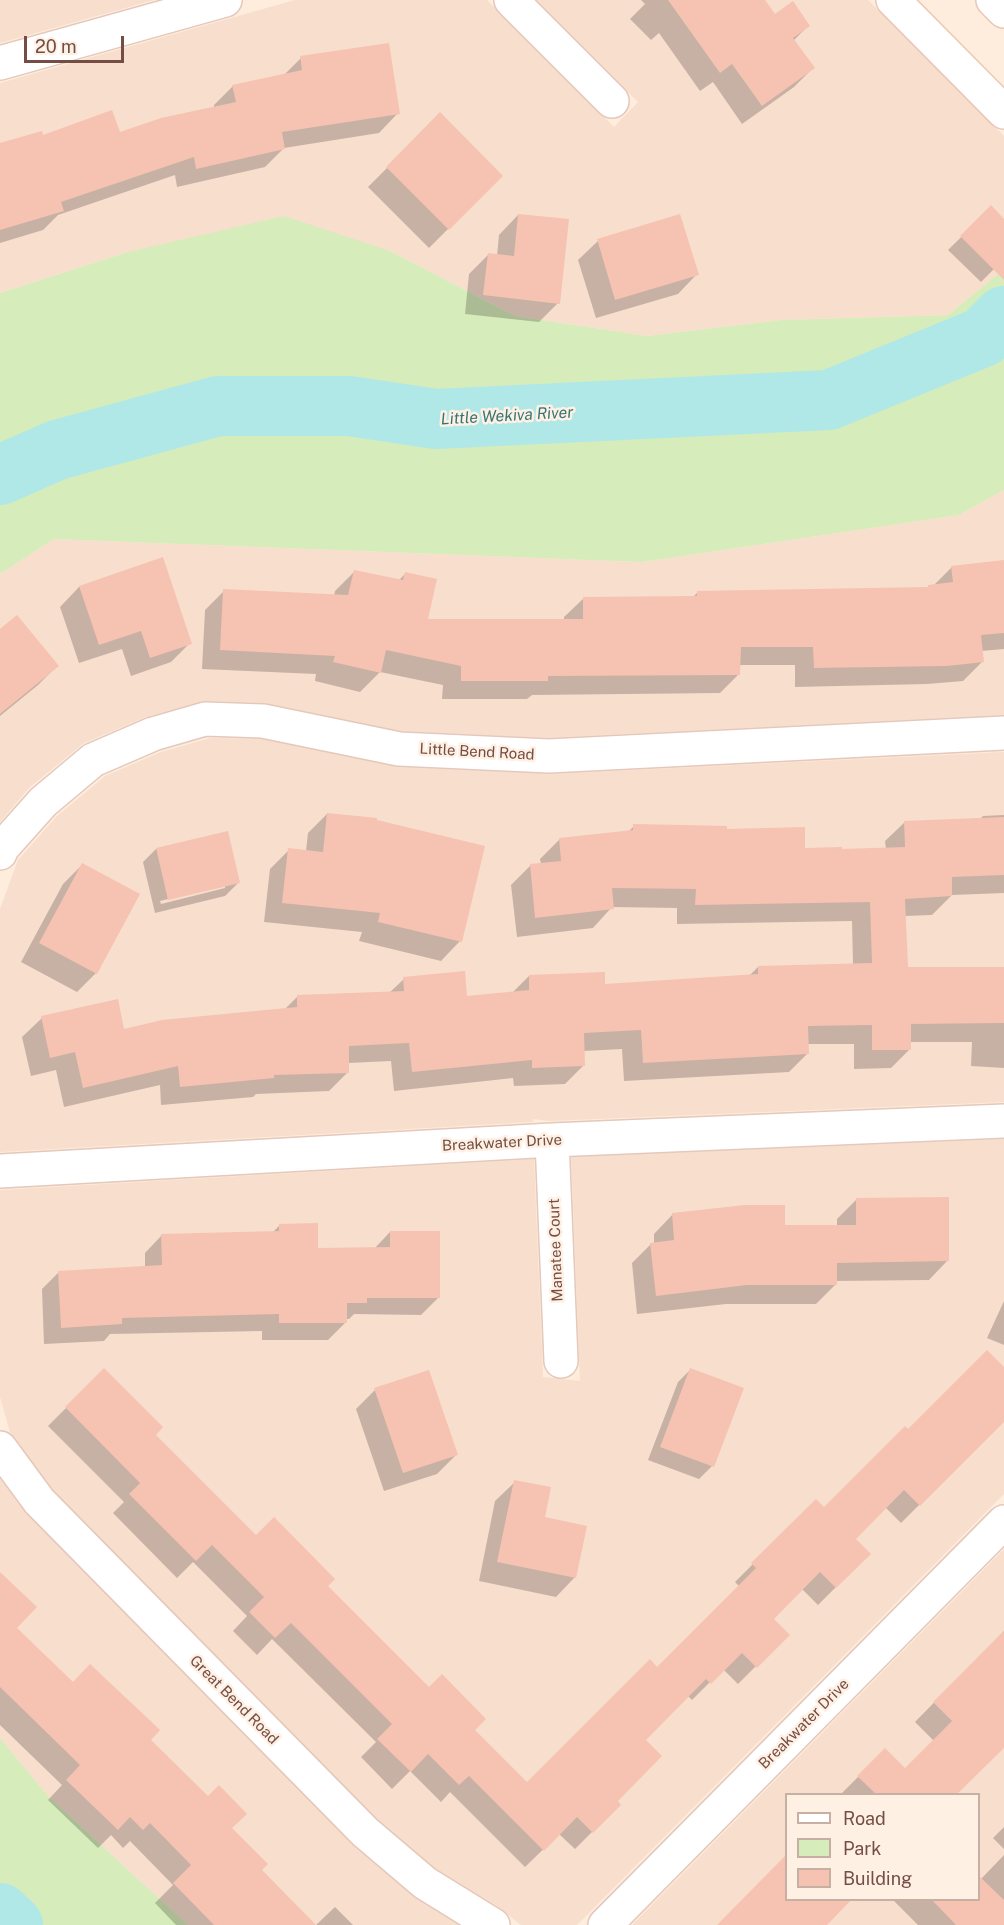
<!DOCTYPE html>
<html>
<head>
<meta charset="utf-8">
<style>
	body { margin:0 }
	#map { position:relative; width:1004px; height:1925px; overflow:hidden; background:#feecdc; font-family:"Public Sans",sans-serif }
	canvas { display:block }
	.legend { position:absolute; left:785px; top:1793px; width:195px; height:108px; box-sizing:border-box; background:#fff0e4; border:2px solid #c8afa4; margin:0; padding:8px 10px; list-style:none; font-size:18px; color:#754d44 }
	.legend li { display:flex; align-items:center; gap:12px; height:30px }
	.legend b { width:30px; border:2px solid #c8afa4 }
	.scale { position:absolute; left:24px; top:36px; width:100px; height:27px; box-sizing:border-box; border:3px solid #754d44; border-top:0; padding-left:8px; font-size:18px; line-height:21px; white-space:nowrap; color:#754d44; -webkit-text-stroke:4px #fff0e4; paint-order:stroke }
</style>
</head>
<body>
<div id="map">
<canvas width="1004" height="1925"></canvas>
<ul class="legend">
<li><b style="height:8px;background:#fff"></b>Road</li>
<li><b style="height:16px;background:#d6ecba"></b>Park</li>
<li><b style="height:16px;background:#f6c2b1"></b>Building</li>
</ul>
<div class="scale">20 m</div>
</div>
<script>
const g = document.querySelector('canvas').getContext('2d');
g.lineJoin = 'round';
function paint(path, color) { g.fillStyle = color; g.fill(path, 'evenodd'); }
const poly = rows => new Path2D(rows.map(r => 'M' + r).join(''));
function stroke(path, color, width, dash) { g.strokeStyle = color; g.lineWidth = width; g.lineCap = dash ? 'butt' : 'round'; g.setLineDash(dash || []); g.stroke(path); }
function drawText(font, color, halo, rows, align = 'center') {
  g.font = font + ' "Public Sans",sans-serif'; g.lineWidth = 5; g.setLineDash([]); g.textBaseline = 'middle'; g.strokeStyle = halo; g.fillStyle = color; for (const [text, x, y, turn = 0] of rows) {
    g.save(); g.translate(x, y); g.rotate((+turn || 0) * Math.PI / 180); g.textAlign = isNaN(turn) ? turn : align; if (halo) g.strokeText(text, 0, 0); g.fillText(text, 0, 0); g.restore();
  }
}
paint(poly([
	[0,0,154,0,0,43],
	[295,0,487,0,614,127,638,102,535,0,868,0,1004,136,1004,269,948,315,782,320,647,336,515,316,390,251,128,252,0,293,0,83],
	[1004,490,1004,715,547,738,399,731,264,703,203,701,146,717,84,743,30,787,0,822,0,574,54,539,642,562,959,515],
	[210,738,263,739,400,767,551,774,1004,752,1004,1102,550,1121,533,1119,533,1122,0,1152,0,909,18,860,57,816,105,776,161,752],
	[1004,1139,1004,1494,577,1925,521,1925,497,1906,435,1869,377,1819,52,1490,10,1432,0,1397,0,1190,534,1159,543,1377,580,1381,571,1157],
	[0,1477,27,1513,354,1845,415,1897,461,1925,188,1925,48,1796,0,1738],
	[1004,1549,1004,1925,632,1925],
	[786,1794,978,1794,978,1900,786,1900]
]), '#f8decd');
paint(poly([
	[284,216,390,251,515,316,647,336,782,320,948,315,1004,269,1004,490,959,515,642,562,54,539,0,574,0,293,128,252],
	[0,1738,48,1796,188,1925,0,1925]
]), '#d6ecba');
paint(poly([
	[641,0,763,0,775,16,808,26,793,41,813,68,794,87,742,124,713,82,700,91,659,33,651,40,630,19,645,4],
	[301,58,398,113,379,133,284,148,265,167,177,187,175,175,58,215,43,230,0,243,0,145,42,137,119,134,214,108,214,105,233,86,283,76],
	[440,115,501,176,429,248,368,187],
	[991,208,1004,221,1004,259,981,282,948,250],
	[518,215,558,303,539,322,465,314,469,274,488,255,497,256,499,235],
	[598,241,697,274,678,294,596,318,578,260],
	[162,559,190,643,171,662,131,676,122,649,79,663,60,607,79,587],
	[1004,561,1004,649,981,651,982,662,963,681,927,684,795,687,795,665,739,665,739,674,720,693,532,695,527,699,442,699,443,685,380,672,360,692,315,681,316,674,202,669,205,610,224,591,334,596,335,591,355,571,398,581,405,574,426,621,564,621,564,617,584,598,693,597,698,592,926,589,933,586,952,567],
	[0,631,57,666,38,685,0,716],
	[327,814,460,941,441,961,359,941,362,932,264,922,270,869,289,850,306,851,308,833],
	[1004,815,1004,893,952,895,932,915,904,916,907,968,1004,967,1004,1068,971,1066,972,1042,910,1042,910,1049,891,1068,854,1069,854,1044,808,1044,808,1053,789,1072,624,1081,622,1049,583,1051,584,1065,565,1084,514,1086,513,1078,394,1091,391,1061,348,1063,348,1072,329,1091,256,1094,253,1097,161,1105,160,1085,64,1107,56,1070,31,1076,22,1037,42,1018,123,1030,284,1010,298,996,389,993,404,979,466,997,512,993,529,976,604,986,749,976,758,967,853,965,852,921,677,924,677,908,612,907,593,928,517,937,511,885,531,865,541,864,540,859,560,839,628,832,634,826,725,830,803,849,841,851,886,849,885,841,905,822,979,820,983,816],
	[156,849,238,883,225,896,155,913,143,862],
	[225,885,225,888,161,904,160,901],
	[82,865,96,973,77,992,21,962,63,884],
	[856,1200,948,1260,929,1280,835,1281,835,1285,816,1304,726,1304,637,1314,632,1263,651,1244,654,1244,654,1234,673,1214,783,1227,837,1226,837,1219],
	[280,1225,317,1249,374,1249,390,1232,439,1297,421,1315,354,1314,349,1319,345,1319,345,1323,328,1340,262,1340,262,1331,110,1334,104,1341,44,1344,42,1289,59,1272,145,1267,145,1253,162,1235,272,1233],
	[1004,1301,1004,1345,987,1338],
	[691,1369,712,1466,699,1479,648,1460,678,1382],
	[1004,1369,1004,1420,901,1523,885,1507,854,1539,869,1554,818,1605,802,1589,772,1619,787,1635,738,1684,723,1669,692,1700,688,1696,644,1740,615,1801,619,1805,575,1849,559,1834,525,1867,450,1792,441,1802,410,1771,392,1789,361,1757,376,1742,272,1639,257,1655,233,1631,247,1616,193,1562,177,1578,113,1513,124,1502,48,1426,104,1370,153,1435,256,1537,325,1586,527,1784,657,1669,740,1587,735,1582,816,1501,824,1509,908,1431],
	[375,1390,456,1455,437,1474,384,1491,356,1409],
	[515,1482,543,1518,575,1577,556,1597,479,1581,495,1501],
	[0,1589,15,1628,73,1683,149,1740,230,1828,260,1870,314,1925,176,1925,155,1903,173,1885,130,1841,123,1848,111,1835,98,1848,48,1800,62,1785,0,1725],
	[1004,1631,1004,1745,955,1794,841,1794,885,1750,905,1770,934,1741,915,1722],
	[1004,1827,1004,1849,993,1838],
	[1004,1855,1004,1923,1002,1925,918,1925,893,1900,978,1900,981,1879],
	[335,1907,353,1925,316,1925]
]), '#0003');
stroke(poly([
	[0,475,57,450,218,406,349,406,436,419,829,400,983,337,1004,316],
	[0,1913,13,1925]
]), '#b0e8e8', 60);
paint(poly([
	[668,0,765,0,775,14,793,1,810,26,793,38,815,68,762,106,732,64,720,73],
	[389,43,400,114,282,132,285,149,196,169,194,157,61,202,64,211,0,230,0,143,42,131,43,135,112,110,120,132,161,118,236,102,232,85,302,70,300,56],
	[440,112,503,176,449,230,386,167],
	[991,205,1004,219,1004,280,960,236],
	[518,214,569,219,560,304,483,295,488,253,514,256],
	[680,214,699,275,615,300,597,239],
	[163,557,192,644,150,658,141,631,99,645,79,586],
	[1004,560,1004,633,981,635,984,662,947,666,814,668,813,647,741,647,740,675,548,676,548,681,461,681,461,666,386,650,381,673,333,662,335,656,220,650,223,589,348,595,354,570,403,580,405,572,437,579,428,619,583,619,583,597,697,596,697,591,928,587,928,585,953,582,951,566],
	[17,615,59,666,0,714,0,629],
	[327,813,377,818,377,820,485,846,462,942,378,922,380,913,282,903,288,848,323,852],
	[1004,817,1004,875,952,877,952,896,905,899,908,967,1004,967,1004,1023,911,1024,911,1050,872,1050,872,1025,808,1026,809,1054,643,1063,641,1030,584,1033,585,1066,532,1068,532,1060,412,1072,409,1043,349,1046,349,1073,274,1075,274,1078,180,1087,178,1066,83,1088,75,1052,50,1058,41,1016,118,999,124,1029,162,1020,297,1007,297,995,404,991,403,977,465,971,467,996,529,990,529,975,605,972,605,984,758,974,758,966,872,963,870,902,695,905,696,889,612,888,614,909,535,918,530,864,561,861,559,838,633,830,633,824,727,826,727,829,805,827,805,848,842,847,842,849,905,847,904,821],
	[228,831,240,883,168,900,156,848],
	[82,863,140,894,97,974,39,943],
	[949,1197,949,1261,837,1263,837,1285,747,1285,656,1296,650,1243,674,1240,672,1213,745,1205,785,1205,785,1225,856,1225,856,1198],
	[318,1223,318,1248,390,1247,390,1231,440,1231,440,1298,367,1298,367,1303,347,1303,347,1323,279,1323,279,1314,122,1318,122,1324,61,1328,58,1271,162,1265,161,1234,279,1231,279,1224],
	[987,1350,1004,1367,1004,1422,920,1506,904,1490,856,1539,871,1554,836,1588,820,1572,774,1619,790,1635,757,1668,742,1653,711,1684,706,1679,646,1740,662,1756,618,1801,621,1805,593,1833,577,1817,544,1851,469,1776,459,1785,428,1754,411,1772,377,1739,392,1724,291,1623,275,1638,249,1612,264,1597,212,1545,196,1561,129,1494,140,1483,65,1407,104,1368,163,1427,156,1435,256,1535,274,1517,335,1579,328,1586,429,1687,442,1674,486,1719,475,1730,527,1782,650,1659,657,1667,756,1568,751,1563,816,1499,824,1507,905,1426,908,1429],
	[690,1368,744,1388,714,1467,660,1447],
	[429,1370,458,1455,403,1473,374,1388],
	[514,1480,551,1487,545,1517,587,1526,576,1578,497,1562],
	[0,1572,37,1607,17,1628,73,1682,90,1664,160,1730,151,1740,208,1796,219,1785,247,1814,232,1828,268,1864,262,1870,316,1925,214,1925,173,1883,191,1865,150,1823,143,1830,130,1817,118,1830,66,1780,80,1765,0,1687],
	[1004,1631,1004,1748,957,1794,876,1794,857,1776,885,1748,905,1768,952,1721,933,1702],
	[786,1855,786,1899,852,1899,827,1925,717,1925],
	[978,1875,1004,1900,1004,1925,956,1925,931,1899,978,1899]
]), '#f6c2b1');
const street = poly([
	[511,0,612,101],
	[0,63,225,0],
	[0,853,2,848,43,802,93,760,153,734,205,719,263,721,399,749,549,756,1004,733],
	[552,1140,561,1361],
	[0,1171,552,1140,1004,1121],
	[0,1448,39,1501,365,1832,425,1883,493,1925],
	[605,1925,1004,1522]
]);
const secondary = poly([
	[893,0,1004,112],
	[993,0,1004,11]
]);
stroke(street, '#e4c8bb', 36);
stroke(secondary, '#eac7b7', 36);
stroke(street, '#fff', 33);
stroke(secondary, '#fff', 33);
drawText('15px', '#754d44', '#fff0e4', [
	["Little Bend Road",477,752,3],
	["Breakwater Drive",502,1143,-3],
	["Manatee Court",556,1250,-92],
	["Great Bend Road",234,1700,45],
	["Breakwater Drive",804,1724,-45]
]);
drawText('italic 16px', '#347575', '#fff0e4', [
	["Little Wekiva River",507,416,-3]
]);
</script>
</body>
</html>
